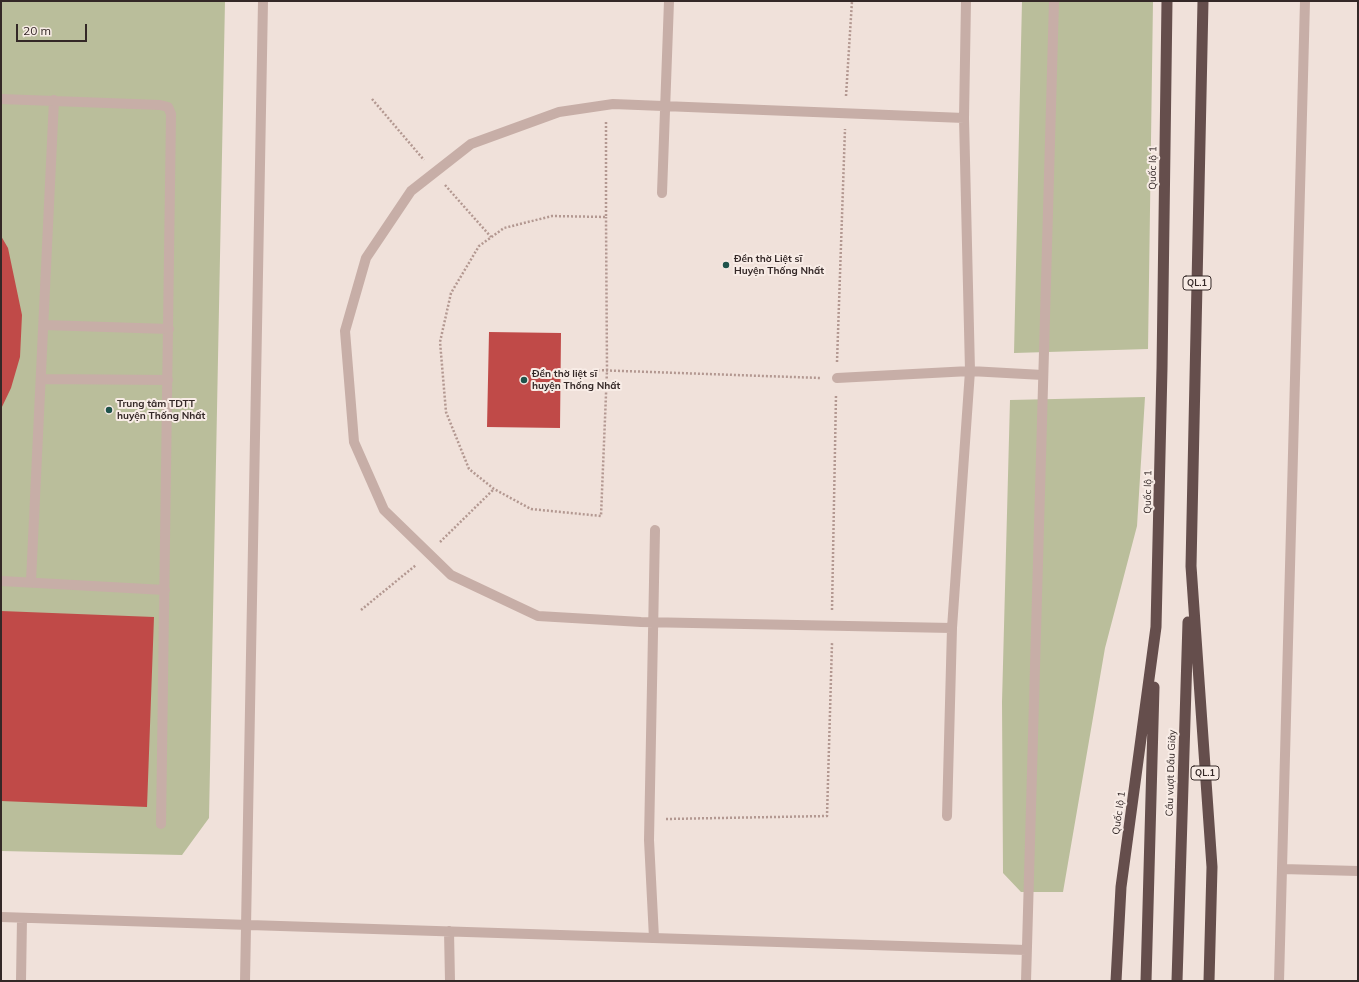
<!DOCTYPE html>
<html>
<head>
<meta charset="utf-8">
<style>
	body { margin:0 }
	#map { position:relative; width:1359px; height:982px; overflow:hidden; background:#f0e1da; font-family:Mulish,sans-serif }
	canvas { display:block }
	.frame { position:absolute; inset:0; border:2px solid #342827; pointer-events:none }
	.scale { position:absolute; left:16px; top:24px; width:71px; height:18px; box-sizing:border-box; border:2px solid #342827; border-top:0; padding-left:5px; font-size:12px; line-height:14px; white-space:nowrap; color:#342827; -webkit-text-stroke:3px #f8ece6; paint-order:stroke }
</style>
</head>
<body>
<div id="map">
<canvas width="1359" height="982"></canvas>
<div class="frame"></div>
<div class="scale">20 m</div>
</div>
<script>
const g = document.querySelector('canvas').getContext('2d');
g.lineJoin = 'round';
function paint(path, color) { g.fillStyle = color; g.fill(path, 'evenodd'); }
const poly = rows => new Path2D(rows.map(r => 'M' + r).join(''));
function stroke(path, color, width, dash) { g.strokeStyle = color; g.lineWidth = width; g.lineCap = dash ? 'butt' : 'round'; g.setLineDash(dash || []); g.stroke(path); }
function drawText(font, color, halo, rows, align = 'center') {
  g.font = font + ' Mulish,sans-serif'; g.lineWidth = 4; g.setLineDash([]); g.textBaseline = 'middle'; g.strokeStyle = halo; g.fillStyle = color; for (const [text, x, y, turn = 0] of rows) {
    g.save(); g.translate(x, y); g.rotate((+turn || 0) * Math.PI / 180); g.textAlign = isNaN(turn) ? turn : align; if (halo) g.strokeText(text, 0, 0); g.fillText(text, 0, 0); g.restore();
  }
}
paint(poly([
	[1,1,225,1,209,818,182,855,1,851],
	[1022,1,1153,1,1148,349,1014,353],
	[1145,397,1137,526,1105,648,1063,892,1021,892,1003,873,1002,702,1010,400]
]), '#babe9b');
paint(poly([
	[1,236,8,248,22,315,20,357,11,388,1,409],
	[489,332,561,333,560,428,487,427],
	[1,611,154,617,147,807,1,801]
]), '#c04a48');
stroke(poly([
	[846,96,852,1],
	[372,99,424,160],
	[606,122,606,217,552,216,504,228,479,246,451,293,440,342,446,412,469,469,494,489,531,509,601,516,607,370,606,217],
	[445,185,491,237],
	[837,362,845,129],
	[594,370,821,378],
	[440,542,494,489],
	[361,610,416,565],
	[832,610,836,395],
	[666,819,827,816,832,643]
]), '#b39891', 2.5, [2, 2]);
stroke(poly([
	[1,99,160,105,168,107,171,114,161,824],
	[964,118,966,1],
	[662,193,669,1],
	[44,325,169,329],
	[837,378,970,371,1043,375],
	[41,379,168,380],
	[1,581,165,590],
	[31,581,54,100],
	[947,816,952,628,970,371,964,118,613,104,559,112,471,144,411,191,366,258,345,331,354,442,384,510,451,575,538,616,641,622,952,628],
	[654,938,649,840,655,530]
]), '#c7aea7', 10);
stroke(poly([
	[1282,869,1358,871],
	[1,917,1026,950],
	[449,931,450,981],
	[21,981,22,918],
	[245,981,263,1],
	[1026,981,1054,1],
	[1279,981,1305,1]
]), '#c7aea7', 10);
stroke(poly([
	[1203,1,1191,566,1212,867,1209,981],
	[1116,981,1121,887,1156,627,1162,368,1167,1],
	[1146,981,1154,687],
	[1177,981,1188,622]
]), '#654e4c', 11);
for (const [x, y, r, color] of [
	[726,265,4,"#1f534b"],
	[524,380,4,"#1f534b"],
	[109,410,4,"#1f534b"]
]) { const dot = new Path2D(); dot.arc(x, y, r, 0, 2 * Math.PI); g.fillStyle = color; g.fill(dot); stroke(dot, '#f8ece6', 1.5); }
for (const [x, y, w] of [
	[1197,283,28],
	[1205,773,28]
]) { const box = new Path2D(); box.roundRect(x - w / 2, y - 7, w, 14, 3); g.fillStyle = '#f8ece6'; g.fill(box); stroke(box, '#342827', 1); }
drawText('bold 9px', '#342827', null, [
	["QL.1",1197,283],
	["QL.1",1205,773]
]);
drawText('10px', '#342827', '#f8ece6', [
	["Quốc lộ 1",1153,168,-89],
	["Quốc lộ 1",1148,492,-89],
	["Cầu vượt Dầu Giây",1171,773,-88],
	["Quốc lộ 1",1119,813,-82]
]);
drawText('bold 10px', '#342827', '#f8ece6', [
	["Đền thờ Liệt sĩ",734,259],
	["Huyện Thống Nhất",734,271],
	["Đền thờ liệt sĩ",532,374],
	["huyện Thống Nhất",532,386],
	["Trung tâm TDTT",117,404],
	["huyện Thống Nhất",117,416]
], 'left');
</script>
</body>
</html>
